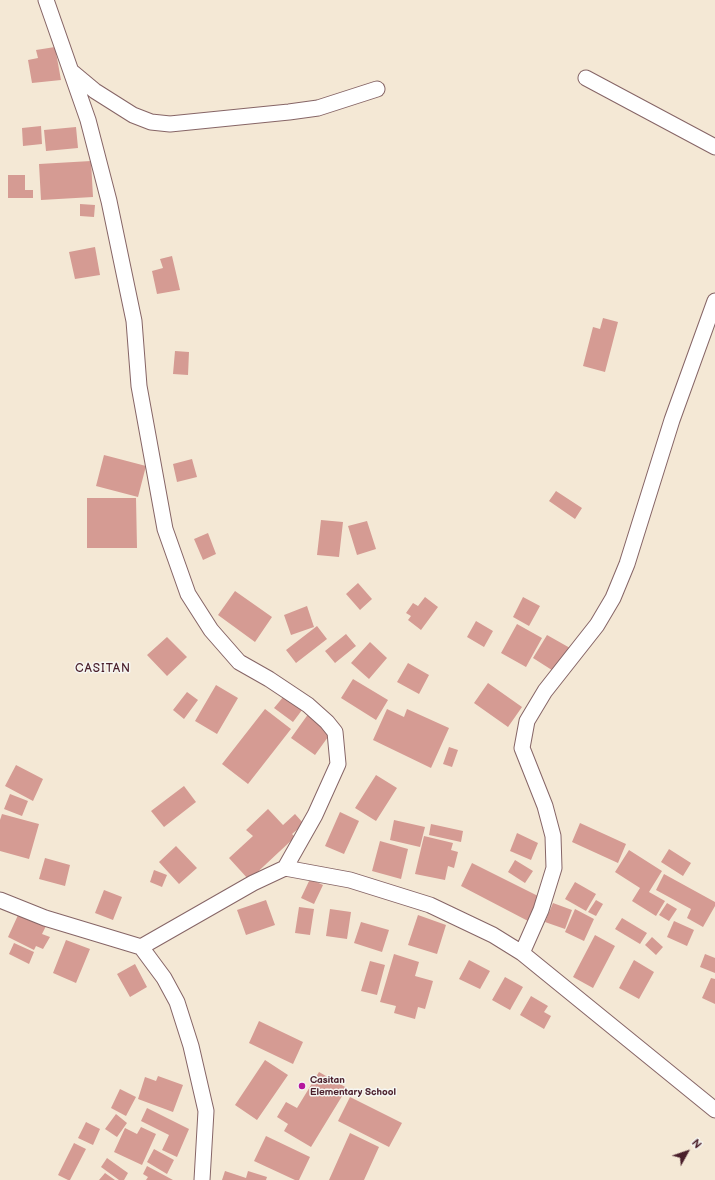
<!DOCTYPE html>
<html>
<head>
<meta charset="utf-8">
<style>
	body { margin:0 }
	#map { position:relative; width:715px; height:1180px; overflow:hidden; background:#f4e8d5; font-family:"Balsamiq Sans",sans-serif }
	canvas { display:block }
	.north { position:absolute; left:667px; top:1132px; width:40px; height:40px; -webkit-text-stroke:3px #f6f6f2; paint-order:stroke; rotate:50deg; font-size:11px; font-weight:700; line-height:16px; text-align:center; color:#4a1f2b }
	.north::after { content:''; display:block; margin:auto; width:14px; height:18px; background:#4a1f2b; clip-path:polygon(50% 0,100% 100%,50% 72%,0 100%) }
</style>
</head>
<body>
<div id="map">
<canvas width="715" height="1180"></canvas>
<div class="north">N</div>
</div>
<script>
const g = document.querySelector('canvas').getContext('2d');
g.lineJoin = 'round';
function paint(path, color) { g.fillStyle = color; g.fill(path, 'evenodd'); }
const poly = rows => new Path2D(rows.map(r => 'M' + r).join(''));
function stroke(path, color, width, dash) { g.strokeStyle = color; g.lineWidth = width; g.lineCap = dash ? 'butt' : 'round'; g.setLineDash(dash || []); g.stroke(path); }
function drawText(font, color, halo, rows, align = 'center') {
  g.font = font + ' "Balsamiq Sans",sans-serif'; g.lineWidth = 3; g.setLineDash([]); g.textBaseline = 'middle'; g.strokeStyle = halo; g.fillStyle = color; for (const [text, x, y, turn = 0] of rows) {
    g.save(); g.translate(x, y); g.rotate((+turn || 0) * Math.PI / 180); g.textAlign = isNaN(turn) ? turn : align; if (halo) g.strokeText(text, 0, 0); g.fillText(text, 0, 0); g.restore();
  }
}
paint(poly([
	[55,47,61,80,32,83,28,60,38,58,36,50],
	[41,126,42,144,23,146,22,128],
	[76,127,78,148,46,151,44,130],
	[91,161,93,197,41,200,39,164],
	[8,175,25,175,25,190,33,190,33,198,8,198],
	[80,204,95,205,94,217,80,216],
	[95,247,100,275,75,279,69,252],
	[172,256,180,290,157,294,152,271,163,268,160,259],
	[603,318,618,322,605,372,583,366,593,327,600,329],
	[175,351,189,352,188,375,173,374],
	[104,455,146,466,138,497,96,486],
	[192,459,197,477,177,482,173,464],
	[556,491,582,508,575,519,549,501],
	[87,498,136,498,137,548,87,548],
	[321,520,343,522,339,557,317,555],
	[367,521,376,549,357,555,348,526],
	[208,533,216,554,203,560,194,539],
	[358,583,372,599,360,610,346,594],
	[235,591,272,617,255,642,218,615],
	[425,597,438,607,421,630,408,620,411,616,406,613,413,603,418,606],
	[523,597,540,606,529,626,513,617],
	[307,606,314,627,291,635,284,615],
	[476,621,493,631,484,647,467,637],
	[517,624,542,638,526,667,501,653],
	[317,626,327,639,296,663,286,650],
	[346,634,356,646,335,663,325,651],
	[547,635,570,648,555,672,533,658],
	[167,637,187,657,167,676,147,655],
	[370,642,387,658,369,679,351,663],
	[408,663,429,675,419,694,397,682],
	[353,679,388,700,376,720,341,698],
	[488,683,522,707,508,727,474,703],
	[216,685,238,698,217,734,195,721],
	[187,692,198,700,184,719,173,710],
	[284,696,302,710,293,722,274,708],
	[265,709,291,729,248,784,222,764],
	[387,709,404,717,407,709,449,728,431,768,373,740],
	[309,713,333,730,315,755,291,738],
	[449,747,458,750,452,767,443,764],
	[16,765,43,779,33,801,5,786],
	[376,775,397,788,376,821,355,808],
	[184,786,196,802,164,827,151,811],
	[10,794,28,801,22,816,4,809],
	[268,809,283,825,295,814,304,824,292,834,295,837,249,880,229,858,253,836,246,830],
	[340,812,359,821,344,854,325,846],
	[2,814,39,824,29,859,0,851,0,820],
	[394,820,425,827,420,847,390,840],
	[580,823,626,844,618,863,572,842],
	[431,824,463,831,461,842,429,835],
	[517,833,538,843,531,860,510,851],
	[424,836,453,843,451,850,458,852,454,868,448,866,445,880,415,874],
	[380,841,408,849,401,879,372,871],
	[176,846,197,868,179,884,159,862],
	[669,849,691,863,683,876,661,862],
	[629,850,662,871,649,892,665,901,656,916,632,901,640,888,615,872],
	[45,858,70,865,65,886,39,879],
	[515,860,533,871,525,883,508,872],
	[472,863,540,897,528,921,461,886],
	[154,870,167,875,162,887,150,882],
	[664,874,715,902,715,906,703,927,687,918,691,909,656,890],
	[310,879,323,885,314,904,301,898],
	[575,882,596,894,586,911,565,899],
	[104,890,122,897,113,920,95,913],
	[266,900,275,925,246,935,237,910],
	[596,900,603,904,596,916,588,912],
	[553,903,572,910,565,929,545,922],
	[667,903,677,909,669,921,659,915],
	[299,907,314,909,310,935,295,933],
	[330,909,351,912,347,939,326,936],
	[575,909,594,919,584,941,565,932],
	[19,913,46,926,42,934,50,937,43,949,36,946,34,950,8,937],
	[418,915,446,925,437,954,408,945],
	[622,918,647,933,640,944,615,929],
	[674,921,694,930,687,946,667,937],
	[361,922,389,930,382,952,354,943],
	[595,935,615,946,593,988,573,977],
	[652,937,663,947,656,955,645,945],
	[66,940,90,949,76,983,53,973],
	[14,943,34,952,29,964,9,954],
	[394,954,419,962,415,976,433,981,425,1009,418,1007,415,1019,394,1013,396,1006,380,1002],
	[705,954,715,958,715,973,700,967],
	[469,960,490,971,480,989,459,979],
	[634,960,654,972,639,999,619,988],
	[370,961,385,965,377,995,361,991],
	[135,964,147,987,130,997,117,974],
	[505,977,523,987,510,1010,492,1000],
	[711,978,715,979,715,1004,702,998],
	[531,996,548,1006,544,1012,551,1016,544,1029,520,1015],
	[259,1021,303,1042,293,1064,249,1043],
	[265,1060,288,1075,257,1120,235,1105],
	[319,1072,347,1088,311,1147,284,1131,288,1124,277,1117,286,1102,297,1108],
	[158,1076,183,1085,173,1112,138,1099,145,1077,156,1081],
	[120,1089,136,1097,126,1116,111,1108],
	[350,1097,402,1123,389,1147,338,1121],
	[147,1108,189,1129,177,1157,162,1150,169,1135,141,1121],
	[116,1114,127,1123,117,1137,105,1129],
	[86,1122,100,1129,93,1145,78,1138],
	[141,1127,156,1134,142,1165,114,1152,125,1128,137,1134],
	[350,1133,379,1147,364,1180,329,1180],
	[266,1136,310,1157,299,1180,295,1180,254,1161],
	[74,1143,86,1149,70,1180,68,1180,58,1175],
	[154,1149,174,1160,167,1174,147,1162],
	[107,1158,128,1173,124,1180,119,1180,101,1167],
	[147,1166,173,1180,146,1180,148,1177,143,1174],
	[225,1171,246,1178,248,1171,267,1177,266,1180,222,1180],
	[105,1173,115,1180,99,1180]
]), '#d59b93');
const street = poly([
	[46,0,88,120,109,201,134,321,139,386,165,529,188,594,211,630,239,662,269,679,308,705,327,722,335,732,338,764,315,815,285,868,350,880,430,905,493,935,522,953,715,1110],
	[71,71,95,91,133,115,151,122,170,124,289,112,318,108,377,89],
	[586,78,715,147],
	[0,900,45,918,141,947,164,978,177,1002,191,1046,206,1111,202,1180],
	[141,947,253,883,285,868],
	[522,953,541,910,554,868,553,836,545,806,522,748,527,721,545,691,597,625,613,598,627,564,672,420,715,301]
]);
stroke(street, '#866566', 17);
stroke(street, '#fff', 15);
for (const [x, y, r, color] of [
	[302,1086,4,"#b5179e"]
]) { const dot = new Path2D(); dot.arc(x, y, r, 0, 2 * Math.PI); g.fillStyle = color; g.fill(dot); stroke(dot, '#f6f6f2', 1.5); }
drawText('bold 10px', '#4a1f2b', '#f6f6f2', [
	["Casitan",310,1080],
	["Elementary School",310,1092]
], 'left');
g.letterSpacing = '1px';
drawText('12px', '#4a1f2b', '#f6f6f2', [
	["CASITAN",103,669]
]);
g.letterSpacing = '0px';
</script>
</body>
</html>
